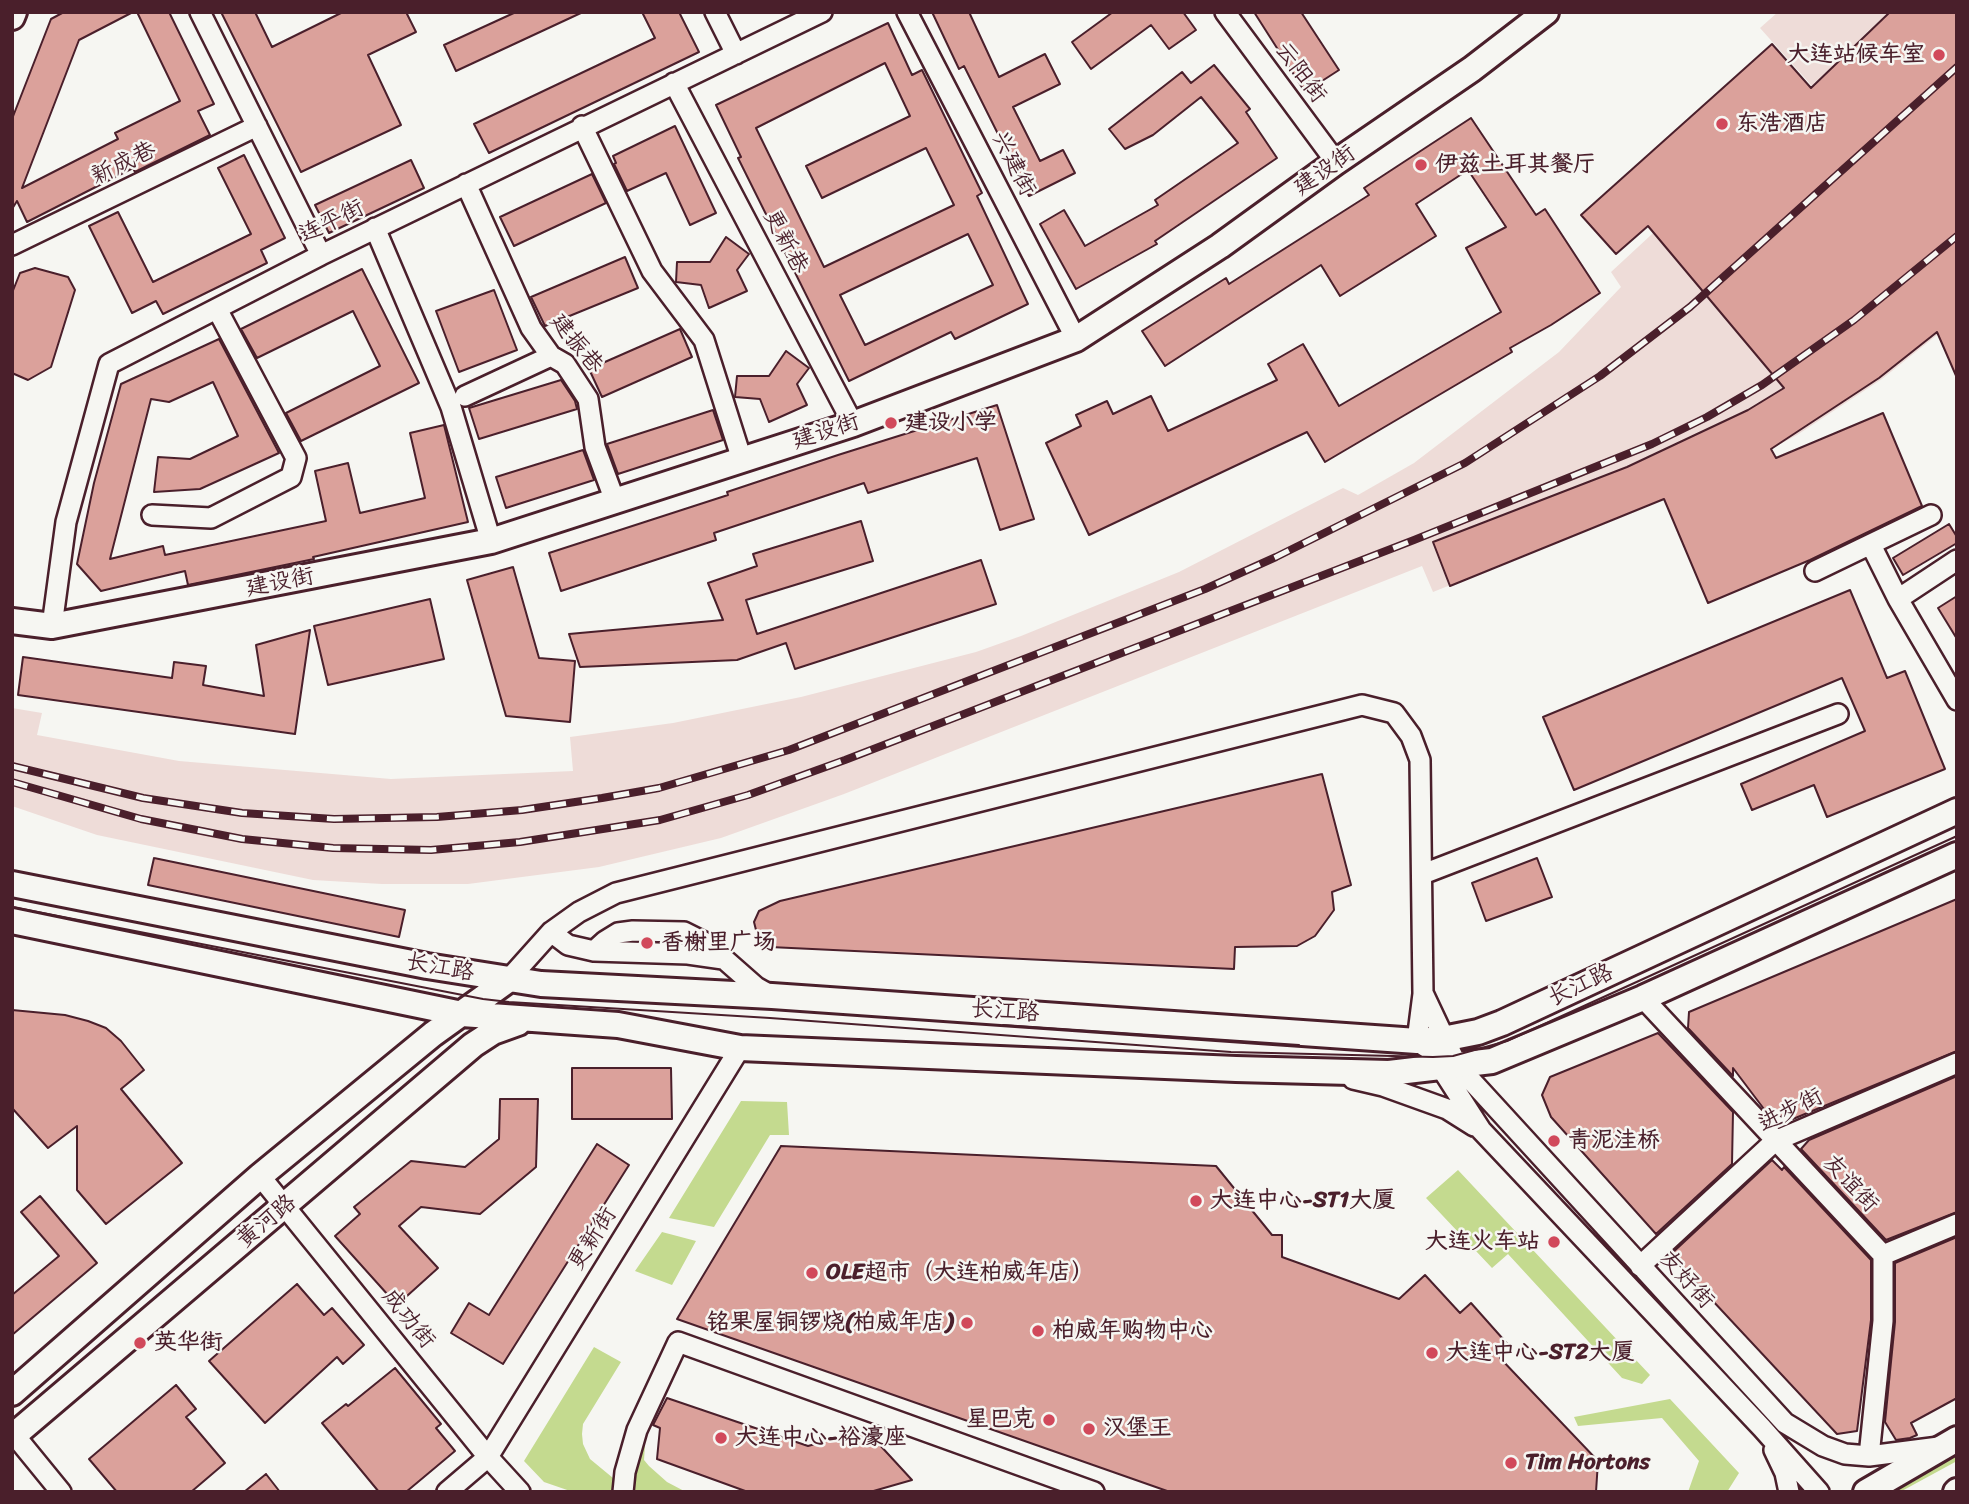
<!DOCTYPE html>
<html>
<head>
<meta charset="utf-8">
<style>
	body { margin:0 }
	#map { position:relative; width:1969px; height:1504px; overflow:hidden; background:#f6f6f2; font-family:Sriracha,sans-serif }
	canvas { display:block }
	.frame { position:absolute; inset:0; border:14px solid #4a1f2b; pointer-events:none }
</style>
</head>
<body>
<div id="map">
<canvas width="1969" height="1504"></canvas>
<div class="frame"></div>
</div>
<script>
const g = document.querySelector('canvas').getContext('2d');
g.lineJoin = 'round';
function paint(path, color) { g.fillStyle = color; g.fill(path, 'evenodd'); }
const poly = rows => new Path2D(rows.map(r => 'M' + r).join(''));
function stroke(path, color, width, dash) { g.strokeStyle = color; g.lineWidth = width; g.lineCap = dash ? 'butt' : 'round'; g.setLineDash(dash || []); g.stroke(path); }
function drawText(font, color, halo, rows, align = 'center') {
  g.font = font + ' Sriracha,"LXGW WenKai TC",sans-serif'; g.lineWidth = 5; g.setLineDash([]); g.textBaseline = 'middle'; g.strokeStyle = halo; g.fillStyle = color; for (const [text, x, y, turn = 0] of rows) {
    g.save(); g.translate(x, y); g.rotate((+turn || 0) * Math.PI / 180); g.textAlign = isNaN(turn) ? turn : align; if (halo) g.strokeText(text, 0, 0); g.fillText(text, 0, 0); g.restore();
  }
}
paint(poly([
	[1778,12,1957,12,1957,319,1882,379,1797,435,1719,477,1433,592,1422,566,844,794,721,838,599,867,468,884,382,884,313,880,97,835,12,806,12,708,42,713,37,735,179,761,391,779,573,771,570,737,673,723,801,697,976,652,1021,636,1179,572,1343,488,1358,495,1414,463,1559,352,1621,287,1611,272,1812,86,1760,28]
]), '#eedcd8');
paint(poly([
	[741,1101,787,1102,789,1135,770,1135,714,1227,669,1218],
	[1458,1170,1650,1375,1642,1384,1622,1378,1508,1254,1492,1268,1426,1198],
	[662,1232,696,1241,672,1285,635,1271],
	[594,1347,621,1362,583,1424,582,1434,583,1444,590,1459,613,1478,612,1492,573,1492,544,1482,524,1461],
	[1670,1399,1739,1473,1727,1492,1688,1492,1699,1461,1662,1418,1578,1426,1574,1417],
	[642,1440,645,1445,644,1460,649,1466,667,1482,686,1492,635,1492,636,1444],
	[1957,1455,1957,1461,1900,1492,1889,1492]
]), '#c4da8f');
const building = poly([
	[64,12,133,12,79,40,22,188,118,139,115,133,180,101,137,12,169,12,214,104,198,111,210,135,135,172,133,168,27,222,17,201,12,209,12,119,51,19,64,12],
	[221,12,255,12,272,47,343,12,406,12,416,32,368,55,401,125,301,172,221,12],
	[516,12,583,12,456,71,444,45,516,12],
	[642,12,679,12,699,52,489,153,474,124,655,38,642,12],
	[932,12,969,12,999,77,1045,54,1060,84,1013,107,1040,161,1063,150,1075,173,1029,196,964,66,959,69,932,12],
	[1113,12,1183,12,1196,30,1169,49,1151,25,1091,69,1072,42,1113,12],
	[1254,12,1301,12,1339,70,1305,92,1254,12],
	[1890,12,1957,12,1957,378,1937,332,1879,378,1771,449,1776,458,1883,413,1922,506,1810,560,1708,603,1664,499,1450,586,1433,542,1627,467,1748,410,1784,388,1648,226,1616,254,1581,215,1772,44,1811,88,1890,12],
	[888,23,912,75,922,70,982,193,977,196,1028,304,955,339,951,332,849,381,738,158,741,157,716,105,888,23],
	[885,63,910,116,806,166,822,198,926,148,954,205,824,267,756,128,885,63],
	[968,234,993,285,865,345,840,295,968,234],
	[1214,65,1250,109,1246,112,1277,158,1155,241,1157,244,1076,289,1040,224,1064,210,1085,246,1158,205,1155,200,1238,143,1201,97,1153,135,1125,149,1109,129,1182,72,1191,83,1214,65],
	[1471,118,1536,215,1545,209,1600,293,1551,325,1510,348,1512,352,1325,462,1307,432,1089,535,1046,443,1081,426,1076,415,1107,401,1113,414,1151,396,1168,431,1277,380,1268,364,1303,344,1339,406,1501,312,1466,248,1506,227,1468,170,1416,204,1436,236,1340,296,1321,265,1165,366,1142,331,1226,278,1229,284,1369,195,1364,188,1471,118],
	[675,126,716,213,690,225,666,173,627,191,614,164,616,163,613,156,675,126],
	[244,155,285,238,261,250,267,263,163,314,156,301,132,313,89,226,118,212,153,282,251,234,218,168,244,155],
	[411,160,424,188,329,233,315,205,411,160],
	[592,174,606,203,514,246,500,217,592,174],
	[726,237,749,254,737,270,747,291,709,308,701,285,676,282,677,262,710,262,726,237],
	[625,257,638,288,545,326,531,297,625,257],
	[35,268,68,277,75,290,51,367,28,380,12,373,12,293,20,273,35,268],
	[362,269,419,383,301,441,286,413,380,366,353,311,257,358,241,329,362,269],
	[494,290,517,350,459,372,436,311,494,290],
	[680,329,692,357,602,397,589,369,680,329],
	[219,339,279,453,200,489,154,492,158,457,190,459,238,436,213,382,169,402,151,399,110,559,163,546,165,555,326,521,315,471,348,463,360,513,425,498,410,433,444,425,468,522,313,557,314,559,188,585,185,571,101,591,77,564,94,483,121,384,219,339],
	[786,351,809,368,797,384,807,405,769,422,760,399,735,397,737,376,769,376,786,351],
	[561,380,575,401,577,409,479,439,469,408,561,380],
	[997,405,1034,519,1000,530,977,458,868,493,864,483,714,533,716,540,561,591,549,553,728,495,727,492,838,455,997,405],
	[713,410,723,440,618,474,607,444,713,410],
	[583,450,594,480,506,508,496,477,583,450],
	[861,521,873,561,746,600,757,634,981,560,996,604,795,669,786,643,737,660,580,667,569,634,723,620,708,583,757,566,753,554,861,521],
	[1949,524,1957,537,1957,543,1903,575,1893,558,1949,524],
	[513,567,539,658,575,661,570,722,506,716,467,580,513,567],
	[1850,590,1887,678,1905,671,1945,769,1827,817,1814,785,1752,810,1741,784,1865,731,1842,678,1574,790,1543,717,1850,590],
	[1957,596,1957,639,1938,608,1957,596],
	[430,599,444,659,328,685,314,626,430,599],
	[310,630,295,734,18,695,23,657,172,678,174,662,206,666,203,685,264,696,256,645,310,630],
	[1322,774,1351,885,1332,892,1334,910,1315,936,1297,946,1235,947,1234,969,770,947,758,938,754,922,759,911,780,901,1322,774],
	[154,858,405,910,399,937,148,885,154,858],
	[1537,858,1552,897,1486,921,1472,883,1537,858],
	[1957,899,1957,1051,1793,1119,1767,1113,1733,1068,1733,1076,1688,1028,1689,1012,1957,899],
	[12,1010,65,1015,88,1021,106,1028,121,1041,144,1070,121,1089,182,1163,106,1224,77,1190,77,1126,48,1148,12,1108,12,1010],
	[1658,1033,1733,1112,1732,1164,1656,1234,1551,1117,1542,1095,1550,1077,1658,1033],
	[572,1068,671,1068,672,1119,572,1119,572,1068],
	[1957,1076,1957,1212,1886,1240,1801,1149,1809,1140,1957,1076],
	[500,1099,538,1099,536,1167,480,1214,421,1207,399,1226,438,1268,397,1305,335,1236,360,1214,354,1207,411,1161,465,1167,499,1139,500,1099],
	[597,1144,629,1165,503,1364,451,1333,469,1303,489,1315,597,1144],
	[781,1146,1216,1166,1272,1235,1282,1235,1282,1257,1399,1299,1425,1275,1460,1313,1471,1303,1511,1348,1500,1358,1598,1461,1596,1492,1170,1492,677,1319,781,1146],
	[1772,1160,1782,1170,1784,1167,1871,1260,1871,1320,1857,1431,1837,1434,1670,1255,1772,1160],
	[40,1196,97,1263,12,1335,12,1295,59,1256,21,1212,40,1196],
	[1957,1237,1957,1398,1911,1423,1917,1435,1910,1438,1896,1440,1885,1422,1895,1322,1895,1263,1957,1237],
	[297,1284,324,1315,332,1308,364,1345,343,1364,337,1357,265,1423,209,1361,297,1284],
	[395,1368,441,1424,436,1428,455,1451,406,1492,379,1492,322,1423,346,1404,348,1406,395,1368],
	[176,1385,196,1409,186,1417,225,1463,191,1492,117,1492,89,1459,176,1385],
	[667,1398,808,1446,866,1430,912,1480,870,1492,748,1492,657,1459,660,1428,653,1425,667,1398],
	[266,1474,280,1492,244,1492,266,1474]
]);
paint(building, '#dba19b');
stroke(building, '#4a1f2b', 2);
const minor = poly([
	[200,12,321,255],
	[715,12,736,54],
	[907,12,1076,339],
	[1225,12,1336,162],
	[674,83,853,424],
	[582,126,652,271,704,340,742,460],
	[466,184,531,328,551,356,565,364,588,399,595,447,615,501],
	[375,228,451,407,491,541],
	[12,245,257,126],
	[465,396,551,356],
	[152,515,211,518,291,477,296,458,217,309],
	[1871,545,1898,599],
	[1957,560,1898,599,1957,700],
	[1815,571,1931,515],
	[52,626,66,522,109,364,321,255,822,12],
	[1423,874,1838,714],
	[551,932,568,945,594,951,688,954,723,959],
	[594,951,605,941,618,933,633,931,684,932,706,943,756,987,772,996],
	[508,980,551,932,579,912,616,893,1362,705,1394,713,1411,736,1420,760,1423,994,1417,1041,1429,1049,1481,1130,1762,1428,1819,1492],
	[1424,995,1457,1065,1785,1423,1823,1446,1845,1454,1869,1456,1939,1447],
	[1643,998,1883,1255,1883,1321,1869,1456],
	[1353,1079,1383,1086,1447,1109,1474,1126],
	[260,1176,488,1457,520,1492],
	[1883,1255,1957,1224],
	[1640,1266,1775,1141,1957,1063],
	[12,1432,61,1492],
	[1774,1450,1785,1473,1789,1492],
	[447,1492,488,1457,740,1048],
	[623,1492,625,1472,637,1430,678,1342,1094,1492]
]);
const major = poly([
	[12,17,14,12],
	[12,621,52,626,491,541,853,424,1076,339,1220,246,1336,162,1472,69,1546,12],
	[12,884,427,966,541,984,772,996,1417,1041,1443,1039,1478,1032,1502,1023,1957,811],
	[12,921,462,1014,618,1025,740,1048,1236,1069,1389,1073,1492,1061,1643,998,1957,855],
	[12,1393,260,1176,433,1034,508,980],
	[12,1437,473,1045,493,1032,518,1023],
	[1866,1492,1957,1439],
	[1956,1492,1957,1491]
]);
stroke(minor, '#4a1f2b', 24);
stroke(major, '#4a1f2b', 30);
stroke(minor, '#f6f6f2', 19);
stroke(major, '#f6f6f2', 24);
stroke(poly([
	[12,907,483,999,509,1002,770,1018,1231,1052,1433,1057,1453,1056,1507,1041,1957,836],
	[1003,1025,1299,1045]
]), '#4a1f2b', 2);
const rail = poly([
	[12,766,143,798,242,813,334,819,437,817,522,810,602,798,659,788,789,750,1205,589,1276,557,1465,463,1600,376,1690,307,1957,67],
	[12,782,141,819,242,839,333,848,431,850,520,842,660,820,748,795,845,760,1414,540,1652,444,1707,417,1762,385,1854,320,1957,236]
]);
stroke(rail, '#4a1f2b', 8);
stroke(rail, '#f6f6f2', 5, [16]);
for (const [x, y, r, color] of [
	[1939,55,7,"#d1495b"],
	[1722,124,7,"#d1495b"],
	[1421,165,7,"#d1495b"],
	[891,423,7,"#d1495b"],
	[647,943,7,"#d1495b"],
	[1554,1141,7,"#d1495b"],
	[1196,1201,7,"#d1495b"],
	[1554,1242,7,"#d1495b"],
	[812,1273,7,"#d1495b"],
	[967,1323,7,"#d1495b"],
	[1038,1331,7,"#d1495b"],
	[140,1343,7,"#d1495b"],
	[1432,1353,7,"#d1495b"],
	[1049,1420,7,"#d1495b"],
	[1089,1429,7,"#d1495b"],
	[721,1438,7,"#d1495b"],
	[1511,1463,7,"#d1495b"]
]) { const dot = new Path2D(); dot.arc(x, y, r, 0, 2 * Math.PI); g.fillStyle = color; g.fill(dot); stroke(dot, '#f6f6f2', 2.5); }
drawText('bold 23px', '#4a1f2b', '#f6f6f2', [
	["大连站候车室",1925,55,"right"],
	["东浩酒店",1736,124],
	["伊兹土耳其餐厅",1435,165],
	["建设小学",905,423],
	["香榭里广场",661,943],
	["青泥洼桥",1568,1141],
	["大连中心-ST1大厦",1210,1201],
	["大连火车站",1540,1242,"right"],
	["OLE超市（大连柏威年店）",826,1273],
	["铭果屋铜锣烧(柏威年店)",953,1323,"right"],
	["柏威年购物中心",1052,1331],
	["英华街",154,1343],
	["大连中心-ST2大厦",1446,1353],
	["星巴克",1035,1420,"right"],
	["汉堡王",1103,1429],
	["大连中心-裕濠座",735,1438],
	["Tim Hortons",1525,1463]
], 'left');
drawText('23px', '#4a1f2b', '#f6f6f2', [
	["云阳街",1300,73,53],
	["新成巷",124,164,-26],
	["兴建街",1013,164,63],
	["建设街",1325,171,-35],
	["连平街",332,222,-26],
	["更新巷",785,242,62],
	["建振巷",576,344,51],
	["建设街",826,432,-18],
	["建设街",280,583,-11],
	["长江路",440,968,10],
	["长江路",1581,986,-25],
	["长江路",1005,1012,4],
	["进步街",1791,1111,-27],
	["友谊街",1850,1184,47],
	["黄河路",267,1222,-40],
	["更新街",593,1239,-58],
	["友好街",1686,1280,48],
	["成功街",408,1319,51]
]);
</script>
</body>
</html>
